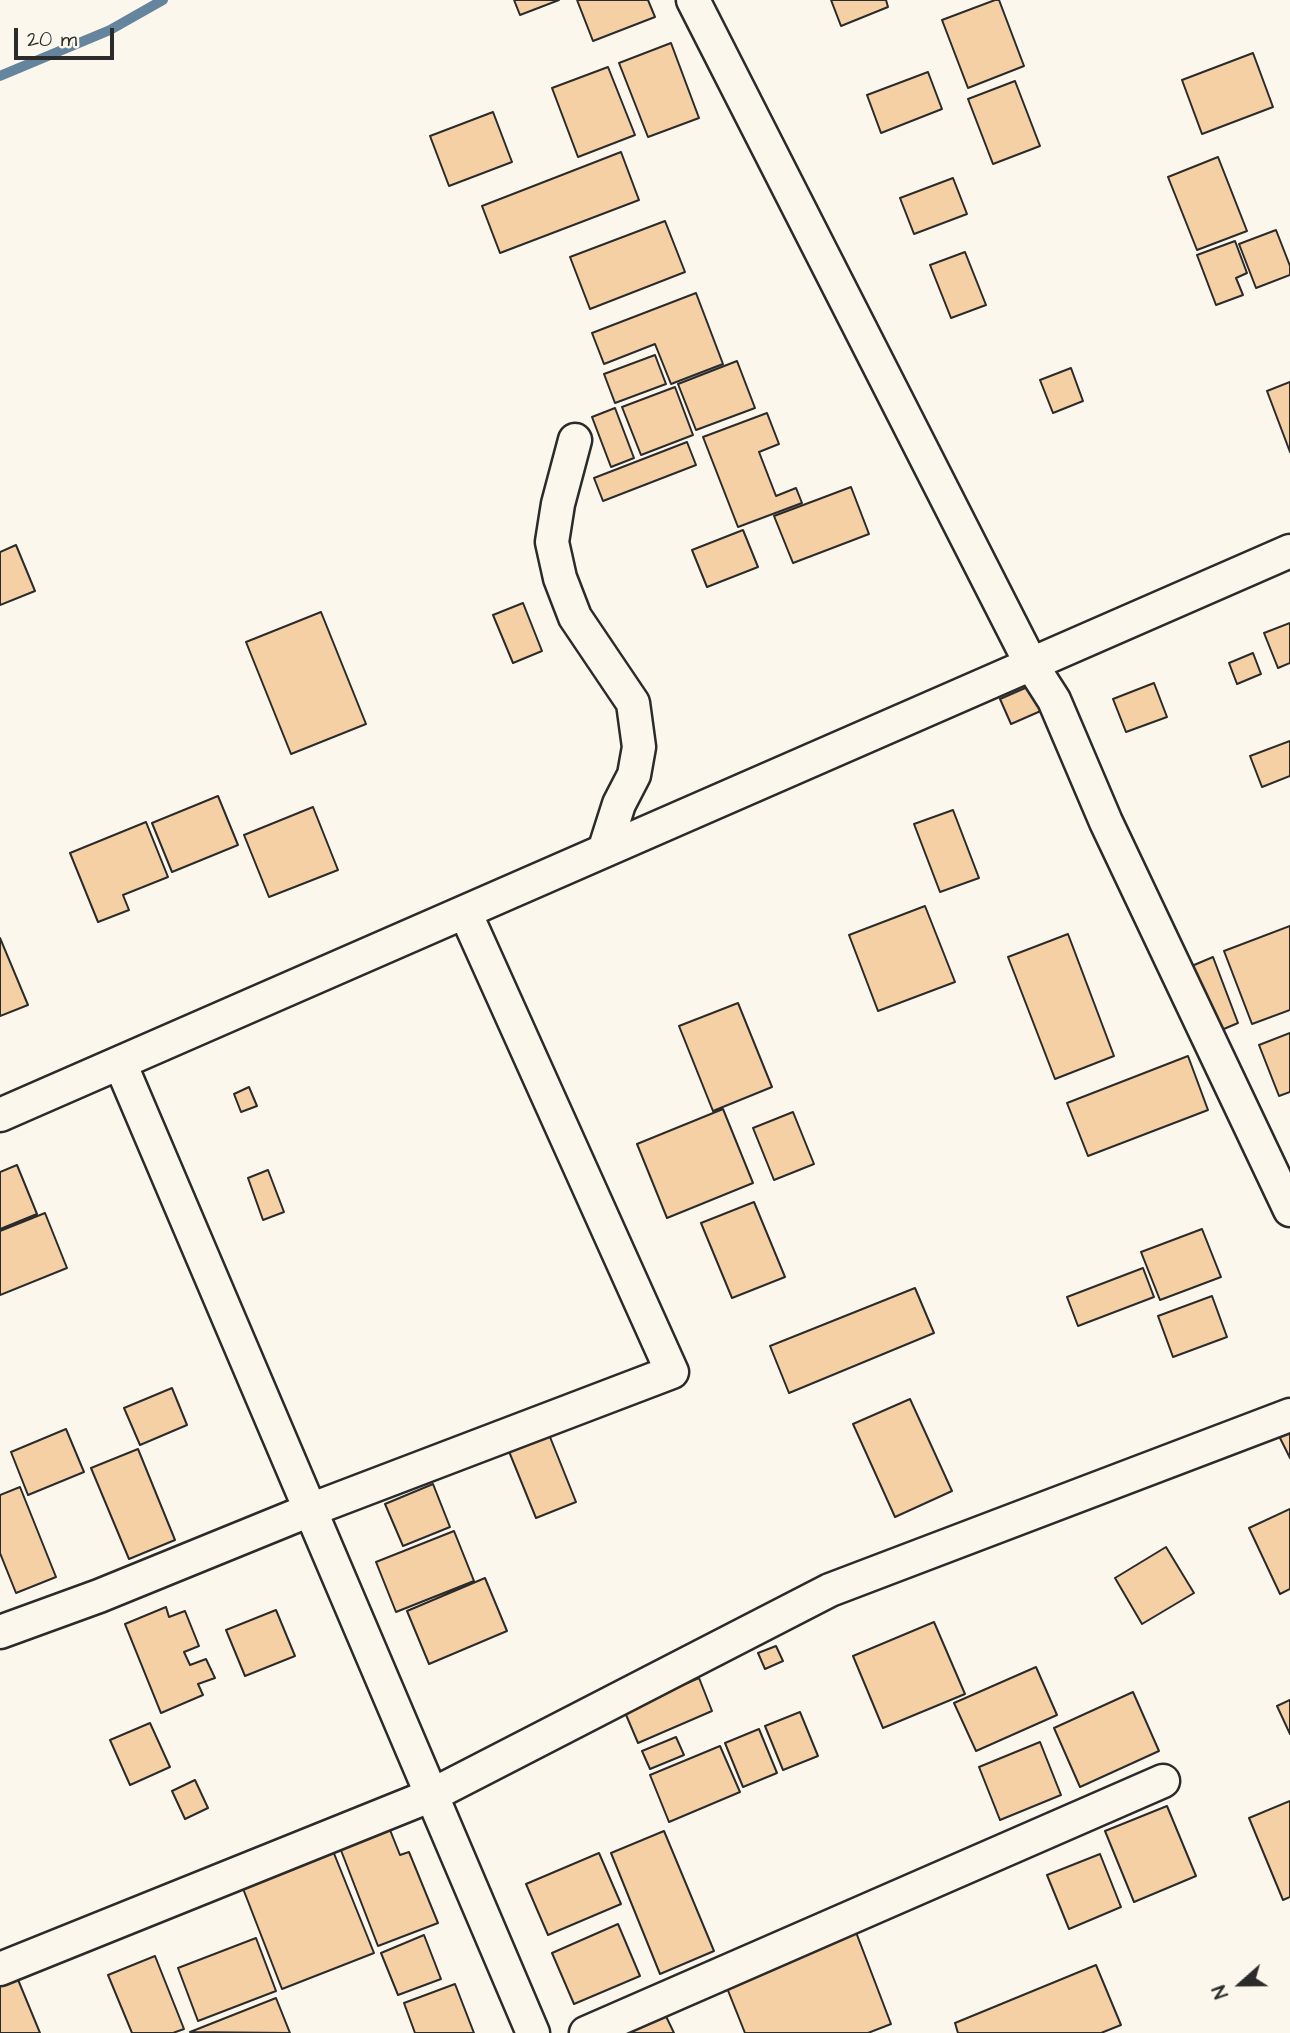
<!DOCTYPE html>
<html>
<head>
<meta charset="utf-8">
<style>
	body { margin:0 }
	#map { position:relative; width:1290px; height:2033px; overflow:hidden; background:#fbf7ec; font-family:"Architects Daughter",sans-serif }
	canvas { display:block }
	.north { position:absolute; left:1206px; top:1949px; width:70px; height:70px; -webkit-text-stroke:5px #fbf7ec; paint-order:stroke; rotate:249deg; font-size:19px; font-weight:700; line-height:28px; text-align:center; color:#2b2b2b }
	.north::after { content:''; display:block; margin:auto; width:24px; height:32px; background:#2b2b2b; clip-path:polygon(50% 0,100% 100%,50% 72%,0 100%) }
	.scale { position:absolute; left:14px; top:28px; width:100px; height:32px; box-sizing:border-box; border:4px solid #2b2b2b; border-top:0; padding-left:9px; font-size:21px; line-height:24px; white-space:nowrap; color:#2b2b2b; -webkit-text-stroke:5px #fbf7ec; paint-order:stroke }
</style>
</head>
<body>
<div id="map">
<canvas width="1290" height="2033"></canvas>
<div class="north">N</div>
<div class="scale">20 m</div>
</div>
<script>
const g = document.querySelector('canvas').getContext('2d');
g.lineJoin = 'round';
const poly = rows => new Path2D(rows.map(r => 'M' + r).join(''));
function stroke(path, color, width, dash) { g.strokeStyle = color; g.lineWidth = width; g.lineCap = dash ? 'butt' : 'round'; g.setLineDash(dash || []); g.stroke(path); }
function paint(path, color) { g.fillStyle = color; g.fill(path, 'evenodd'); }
stroke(poly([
	[0,76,110,30,163,0]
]), '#65849d', 10);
const building = poly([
	[514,0,559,0,520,15,514,0],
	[577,0,648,0,655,17,593,41,577,0],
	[831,0,886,0,888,7,841,26,831,0],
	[995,0,999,0,1024,66,968,88,942,20,995,0],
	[671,43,699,118,648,137,619,63,671,43],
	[1253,53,1273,107,1202,134,1182,80,1253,53],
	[608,67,635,135,578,157,552,88,608,67],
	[928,72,942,109,881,133,867,95,928,72],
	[1015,81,1040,146,993,164,968,99,1015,81],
	[493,112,512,162,449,186,430,136,493,112],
	[621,152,639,200,500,253,482,206,621,152],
	[1218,157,1247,231,1197,250,1168,177,1218,157],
	[953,178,967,214,914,234,900,198,953,178],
	[665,221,685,272,590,309,570,257,665,221],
	[1276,230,1290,266,1290,275,1256,288,1239,244,1276,230],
	[1235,241,1247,273,1236,278,1243,295,1216,305,1197,255,1235,241],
	[965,252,986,305,951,318,930,265,965,252],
	[696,293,723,364,671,384,655,344,604,364,592,333,696,293],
	[655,355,666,384,615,403,604,374,655,355],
	[737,361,755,408,696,430,678,384,737,361],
	[1071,368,1083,401,1053,413,1040,380,1071,368],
	[1290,382,1290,452,1267,391,1290,382],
	[675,387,693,435,641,455,622,407,675,387],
	[615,408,634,458,611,467,592,417,615,408],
	[767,413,779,444,759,452,776,496,796,488,802,503,738,527,703,437,767,413],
	[687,442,696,465,603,501,594,478,687,442],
	[851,487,869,534,793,563,774,516,851,487],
	[743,530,758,567,707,587,692,550,743,530],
	[16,545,35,591,0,605,0,552,16,545],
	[523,603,542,651,513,663,493,615,523,603],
	[321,612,366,724,291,754,246,642,321,612],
	[1290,623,1290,663,1278,668,1264,633,1290,623],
	[1253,653,1261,674,1237,684,1229,663,1253,653],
	[1154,683,1167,717,1126,732,1113,699,1154,683],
	[1032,685,1043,710,1011,724,1000,699,1032,685],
	[1290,741,1290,776,1262,787,1250,756,1290,741],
	[218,796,238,845,172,872,152,823,218,796],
	[313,807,338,870,269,897,244,835,313,807],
	[953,810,979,878,940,892,914,824,953,810],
	[146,822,168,877,123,895,129,910,98,922,70,853,146,822],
	[925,906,955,982,878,1011,849,935,925,906],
	[1290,926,1290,1010,1252,1024,1224,951,1290,926],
	[1068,934,1114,1056,1055,1079,1008,957,1068,934],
	[0,938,28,1005,0,1016,0,938],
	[1213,957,1238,1023,1212,1034,1187,968,1213,957],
	[738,1003,772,1087,713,1111,679,1026,738,1003],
	[1290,1033,1290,1092,1279,1096,1259,1045,1290,1033],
	[1188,1056,1208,1110,1088,1156,1067,1103,1188,1056],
	[249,1087,257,1106,241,1112,234,1094,249,1087],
	[723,1109,753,1183,667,1218,637,1144,723,1109],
	[793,1112,814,1164,774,1180,753,1128,793,1112],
	[17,1165,37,1214,0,1229,0,1172,17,1165],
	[268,1170,284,1212,263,1220,248,1178,268,1170],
	[754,1202,785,1277,732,1298,701,1223,754,1202],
	[45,1213,67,1268,0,1295,0,1231,45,1213],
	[1202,1229,1221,1277,1160,1300,1141,1252,1202,1229],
	[1143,1268,1154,1297,1078,1326,1067,1297,1143,1268],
	[915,1288,934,1333,789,1393,770,1346,915,1288],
	[1212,1296,1227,1337,1173,1357,1158,1316,1212,1296],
	[172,1388,187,1425,140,1445,124,1408,172,1388],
	[910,1399,952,1491,895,1517,853,1424,910,1399],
	[1290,1423,1290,1458,1276,1430,1290,1423],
	[66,1429,84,1472,28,1495,11,1452,66,1429],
	[548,1432,576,1502,536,1518,508,1449,548,1432],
	[138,1449,175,1540,129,1559,91,1468,138,1449],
	[433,1484,450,1527,403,1546,385,1504,433,1484],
	[20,1487,56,1577,16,1593,0,1553,0,1495,20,1487],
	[1290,1509,1290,1589,1280,1594,1249,1528,1290,1509],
	[454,1531,474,1581,396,1612,376,1562,454,1531],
	[1166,1547,1194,1593,1142,1624,1115,1578,1166,1547],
	[485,1578,507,1631,429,1664,407,1611,485,1578],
	[166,1607,169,1617,185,1611,199,1646,184,1652,190,1665,206,1659,215,1678,198,1684,203,1695,161,1713,125,1624,166,1607],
	[276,1610,295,1656,245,1676,226,1630,276,1610],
	[934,1622,965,1694,883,1728,853,1656,934,1622],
	[776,1646,783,1661,765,1669,758,1653,776,1646],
	[1036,1667,1057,1715,976,1751,954,1703,1036,1667],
	[699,1678,712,1711,638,1743,624,1710,699,1678],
	[1133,1692,1159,1751,1080,1787,1054,1728,1133,1692],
	[1290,1700,1290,1734,1277,1706,1290,1700],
	[800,1712,818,1756,783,1770,765,1726,800,1712],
	[150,1723,170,1767,130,1785,110,1740,150,1723],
	[759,1729,777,1773,743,1787,725,1743,759,1729],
	[676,1737,684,1755,650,1769,642,1751,676,1737],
	[1040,1742,1061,1795,1000,1820,979,1767,1040,1742],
	[720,1746,740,1792,669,1822,650,1775,720,1746],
	[195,1780,208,1808,185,1819,172,1791,195,1780],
	[1290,1801,1290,1897,1283,1900,1249,1818,1290,1801],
	[1167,1806,1196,1876,1134,1902,1105,1831,1167,1806],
	[386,1820,400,1855,409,1852,438,1923,378,1946,337,1840,386,1820],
	[664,1831,714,1951,660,1974,611,1853,664,1831],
	[333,1851,374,1953,282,1989,242,1886,333,1851],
	[599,1853,621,1904,548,1935,526,1884,599,1853],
	[1100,1854,1121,1907,1069,1929,1047,1875,1100,1854],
	[618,1924,640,1976,574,2004,552,1953,618,1924],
	[854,1927,891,2024,868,2033,745,2033,723,1978,854,1927],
	[424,1935,441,1979,398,1995,381,1953,424,1935],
	[256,1938,276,1991,198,2021,178,1968,256,1938],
	[155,1956,184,2029,173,2033,132,2033,108,1975,155,1956],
	[1096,1965,1121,2025,1101,2033,958,2033,955,2023,1096,1965],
	[14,1970,40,2033,0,2033,0,1975,14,1970],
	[455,1984,474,2033,415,2033,404,2003,455,1984],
	[276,1998,290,2033,190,2032,276,1998],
	[663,2010,674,2033,628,2033,625,2027,663,2010]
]);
paint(building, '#f5d0a5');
stroke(building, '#2b2b2b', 2);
const minor = poly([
	[693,0,1031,664,1054,700,1106,822,1290,1210],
	[575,440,558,504,552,542,560,578,575,617,633,703,639,747,634,775,619,804,604,851],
	[120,1063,533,2033],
	[0,1115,1290,551],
	[0,1632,99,1596,310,1510,672,1372,465,912],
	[0,1969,432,1795,830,1590,1290,1415],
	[586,2033,1163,1781]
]);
stroke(minor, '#2b2b2b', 37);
stroke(minor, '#fbf7ec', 32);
</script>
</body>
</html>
